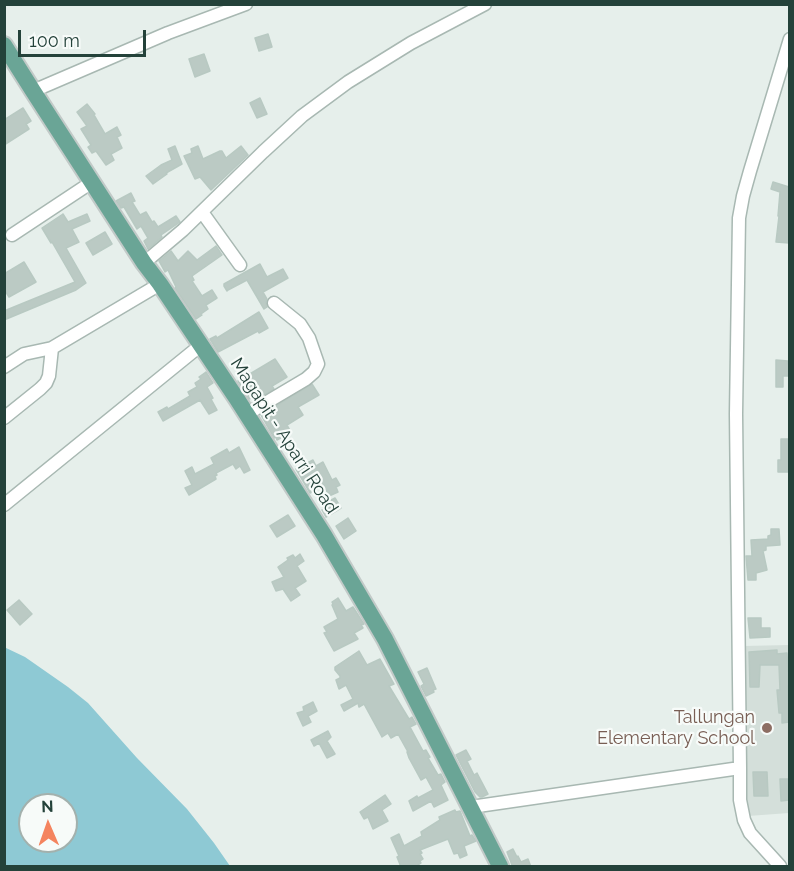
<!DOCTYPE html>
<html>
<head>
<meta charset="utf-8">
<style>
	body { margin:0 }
	#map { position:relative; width:794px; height:871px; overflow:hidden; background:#e6efeb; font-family:Raleway,sans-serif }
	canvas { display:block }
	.frame { position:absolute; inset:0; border:6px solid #24423a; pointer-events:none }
	.north { position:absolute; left:18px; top:793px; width:60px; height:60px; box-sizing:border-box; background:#f7fbf9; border:2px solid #a3b1ad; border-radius:50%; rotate:358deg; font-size:16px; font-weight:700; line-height:24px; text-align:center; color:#24423a }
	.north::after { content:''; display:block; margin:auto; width:21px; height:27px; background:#f4845f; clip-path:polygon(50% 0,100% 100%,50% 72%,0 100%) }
	.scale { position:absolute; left:18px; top:30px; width:128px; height:27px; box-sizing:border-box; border:3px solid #24423a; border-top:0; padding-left:8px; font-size:18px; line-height:21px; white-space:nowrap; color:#24423a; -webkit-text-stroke:4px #f7fbf9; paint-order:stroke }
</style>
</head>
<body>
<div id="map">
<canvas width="794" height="871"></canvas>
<div class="frame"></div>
<div class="north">N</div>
<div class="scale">100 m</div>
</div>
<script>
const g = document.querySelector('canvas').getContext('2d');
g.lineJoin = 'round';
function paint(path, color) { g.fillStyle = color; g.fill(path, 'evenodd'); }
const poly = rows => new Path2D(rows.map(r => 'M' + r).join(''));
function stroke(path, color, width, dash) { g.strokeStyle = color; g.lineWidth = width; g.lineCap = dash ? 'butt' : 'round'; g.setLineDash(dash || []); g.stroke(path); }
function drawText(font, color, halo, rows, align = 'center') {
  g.font = font + ' Raleway,sans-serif'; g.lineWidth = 4.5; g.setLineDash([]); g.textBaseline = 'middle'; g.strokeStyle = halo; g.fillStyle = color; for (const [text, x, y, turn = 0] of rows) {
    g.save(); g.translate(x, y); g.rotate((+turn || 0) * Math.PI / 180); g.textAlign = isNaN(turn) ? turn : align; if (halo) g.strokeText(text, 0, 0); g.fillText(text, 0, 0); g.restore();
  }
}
paint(poly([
	[789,645,789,813,748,816,746,810,744,646]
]), '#d4dfda');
paint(poly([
	[4,647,25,657,68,687,88,703,137,758,187,809,214,843,230,866,5,866],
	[30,805,66,805,66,841,30,841]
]), '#8ec9d4');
const building = poly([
	[268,34,272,47,259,51,255,38,268,34],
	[204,54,210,71,195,77,189,59,204,54],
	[260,98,267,114,257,118,250,103,260,98],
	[87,104,95,114,94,115,105,134,117,127,121,135,117,137,122,148,111,154,114,160,106,165,96,151,92,153,88,147,91,145,81,129,87,126,77,112,87,104],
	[23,108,31,121,26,124,29,129,4,145,4,120,23,108],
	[175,146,182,164,166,173,167,174,153,184,146,176,161,165,172,160,168,149,175,146],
	[198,146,203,159,220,151,222,151,226,158,241,146,248,155,211,190,200,177,195,179,184,156,192,153,191,149,198,146],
	[773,182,789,187,789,243,776,242,779,216,778,216,780,192,771,189,773,182],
	[131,193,135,201,132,202,140,215,146,212,152,222,154,221,158,227,176,216,180,222,161,235,162,237,148,249,144,241,148,238,141,226,137,229,124,207,121,208,116,201,131,193],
	[63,214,68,222,87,214,90,221,72,229,79,242,66,248,86,283,76,290,4,320,4,311,75,282,52,242,51,243,42,228,63,214],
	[105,232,112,244,93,255,86,243,105,232],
	[216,246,222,255,192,276,194,280,192,281,202,296,212,290,217,298,206,305,208,309,201,314,202,315,196,319,175,288,176,287,168,270,165,272,159,261,171,251,178,261,188,251,197,260,216,246],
	[24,262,36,282,9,297,4,289,4,274,24,262],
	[260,264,267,277,283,269,288,278,263,292,267,299,266,302,267,307,264,309,247,280,228,290,227,291,224,286,224,284,260,264],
	[259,312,268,328,259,333,258,331,218,352,210,339,216,336,217,338,259,312],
	[275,359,287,377,272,386,274,389,258,398,256,395,249,399,238,381,275,359],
	[776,360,788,361,788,364,789,364,789,376,783,376,783,387,776,387,776,360],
	[206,372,213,383,207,387,213,398,211,399,217,410,209,414,200,400,163,421,158,412,167,407,168,409,190,396,188,392,197,387,195,383,201,379,199,377,206,372],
	[312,384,319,395,298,407,303,415,287,425,291,432,277,440,276,437,274,438,261,415,312,384],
	[781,439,789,439,789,472,778,472,778,460,781,460,781,439],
	[239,447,250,470,244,473,240,466,236,469,233,464,216,473,217,475,215,476,216,479,189,495,185,488,192,485,185,471,192,467,195,474,214,464,211,458,227,449,229,453,239,447],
	[313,460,316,466,323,462,332,480,336,478,340,485,336,487,338,492,329,496,324,485,310,493,296,469,313,460],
	[335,498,341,508,326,517,322,510,324,509,322,505,335,498],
	[288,515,295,526,277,537,270,526,288,515],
	[348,518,356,531,344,539,336,526,348,518],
	[771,529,779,529,780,545,766,546,766,550,763,551,767,570,756,573,756,580,748,580,746,556,752,556,751,540,768,539,768,536,771,535,771,529],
	[300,554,304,561,297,566,306,581,295,588,300,595,291,601,283,589,276,591,272,582,284,577,278,567,288,560,287,558,293,555,295,558,300,554],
	[338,598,346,611,353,607,364,624,361,625,363,628,354,633,358,639,334,651,324,633,327,632,324,627,338,619,332,605,333,604,332,602,338,598],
	[19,600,32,614,20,625,7,610,19,600],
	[748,618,761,618,761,628,770,628,770,637,750,638,748,618],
	[777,650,777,654,787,653,788,671,789,671,789,686,788,686,789,722,782,723,782,713,779,713,777,690,780,690,779,665,760,665,759,687,750,687,749,652,777,650],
	[359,651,367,665,380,659,394,684,389,686,409,719,412,717,416,724,410,727,423,751,426,750,430,757,428,758,438,775,441,774,445,782,441,785,448,800,434,807,431,801,413,811,409,801,417,796,418,798,433,790,426,777,421,780,409,758,407,752,408,752,398,734,391,738,388,733,382,737,364,704,359,707,358,703,344,711,341,705,353,699,346,685,339,689,336,680,340,678,340,676,335,670,335,667,359,651],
	[427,668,436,689,433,690,434,692,426,696,421,686,424,684,418,672,427,668],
	[313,702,317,711,308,716,311,722,303,726,297,713,304,711,303,707,313,702],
	[328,731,331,737,327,741,335,754,327,758,319,743,314,746,311,740,328,731],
	[466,750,471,759,467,761,474,775,477,773,488,794,482,797,480,797,475,792,456,755,466,750],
	[753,772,767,772,768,796,754,796,753,772],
	[780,779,789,779,789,800,781,801,780,779],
	[385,795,391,804,382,810,388,821,373,829,368,817,364,819,360,812,385,795],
	[455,810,456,812,460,811,470,836,472,835,476,841,464,846,467,855,460,858,458,853,454,854,448,839,420,850,422,853,420,854,423,859,420,861,421,863,415,867,401,867,397,857,399,856,391,838,399,834,404,846,422,836,421,832,440,820,439,817,455,810],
	[513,849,517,857,518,856,521,862,528,859,531,867,510,867,512,865,507,852,513,849]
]);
paint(building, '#bbcac4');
stroke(building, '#b8c9c2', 1.5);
const minor = poly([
	[33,91,168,33,246,4],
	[202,212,240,265],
	[12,235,92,182],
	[144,263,183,230,263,152,302,116,348,82,411,43,485,4],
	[4,367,24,354,52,348,160,284],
	[247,414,306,379,314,372,318,364,309,338,300,324,274,303],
	[4,418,40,389,46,383,49,376,52,348],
	[4,505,201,345],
	[471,807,740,768],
	[780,866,750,833,744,820,740,800,740,768,736,414,739,218,743,196,750,171,790,39]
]);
const major = poly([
	[4,45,33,91,144,263,160,284,237,399,324,535,385,639,500,866]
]);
stroke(minor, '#a8b8b2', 15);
stroke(major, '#c2cac8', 20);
stroke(minor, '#fff', 12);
stroke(major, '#6aa596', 16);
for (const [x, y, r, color] of [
	[767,728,6,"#8d6e63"]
]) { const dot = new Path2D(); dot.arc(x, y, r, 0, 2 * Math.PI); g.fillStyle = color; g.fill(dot); stroke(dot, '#f7fbf9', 2); }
drawText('18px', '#24423a', '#f7fbf9', [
	["Magapit - Aparri Road",284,436,57]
]);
drawText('18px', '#785e54', '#f7fbf9', [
	["Tallungan",755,718],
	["Elementary School",755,739]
], 'right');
</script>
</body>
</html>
